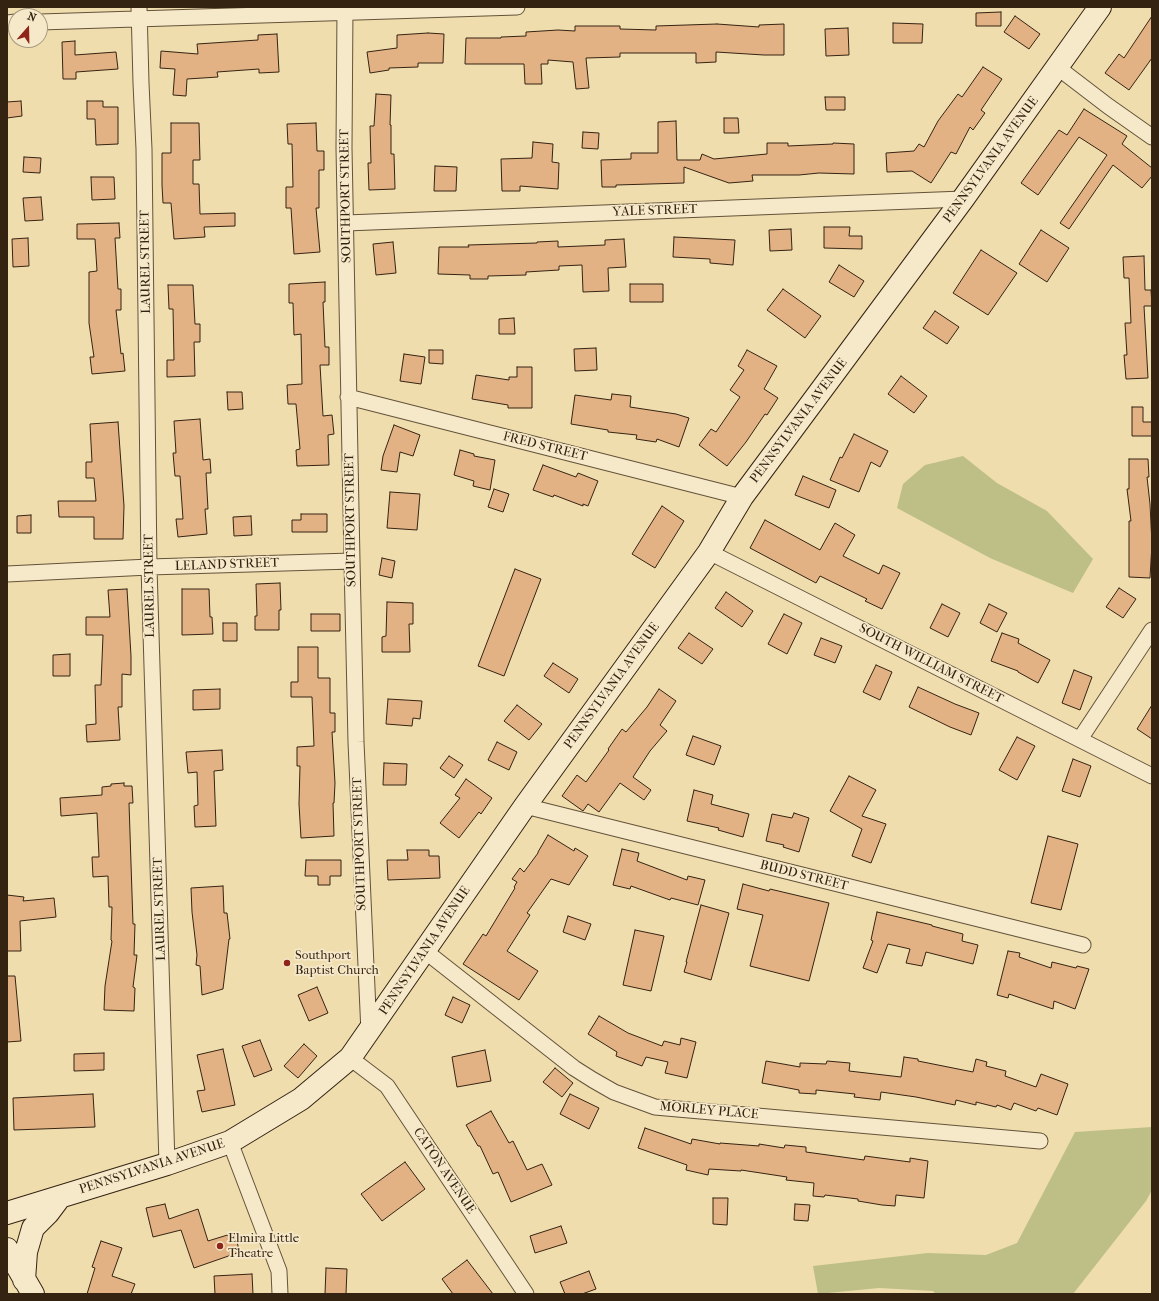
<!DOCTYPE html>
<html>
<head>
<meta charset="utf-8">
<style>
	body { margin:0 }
	#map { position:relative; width:1159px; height:1301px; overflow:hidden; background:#efddae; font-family:"IM FELL French Canon",serif }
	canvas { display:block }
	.frame { position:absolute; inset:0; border:8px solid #352312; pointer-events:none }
	.north { position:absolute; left:8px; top:8px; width:40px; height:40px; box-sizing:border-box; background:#f5e9ca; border:1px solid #a89a80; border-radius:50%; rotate:20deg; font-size:11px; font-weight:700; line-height:16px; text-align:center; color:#352312 }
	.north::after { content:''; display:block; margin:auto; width:14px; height:18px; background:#8f2418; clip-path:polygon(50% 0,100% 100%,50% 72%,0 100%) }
</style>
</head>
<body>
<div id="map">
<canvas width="1159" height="1301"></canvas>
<div class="frame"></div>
<div class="north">N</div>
</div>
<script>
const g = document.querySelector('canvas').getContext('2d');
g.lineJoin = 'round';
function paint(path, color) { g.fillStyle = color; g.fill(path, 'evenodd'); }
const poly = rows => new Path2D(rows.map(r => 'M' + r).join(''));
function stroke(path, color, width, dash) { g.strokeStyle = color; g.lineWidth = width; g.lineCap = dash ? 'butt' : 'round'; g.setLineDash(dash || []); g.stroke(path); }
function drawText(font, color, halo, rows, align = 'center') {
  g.font = font + ' "IM FELL French Canon",serif'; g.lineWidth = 3.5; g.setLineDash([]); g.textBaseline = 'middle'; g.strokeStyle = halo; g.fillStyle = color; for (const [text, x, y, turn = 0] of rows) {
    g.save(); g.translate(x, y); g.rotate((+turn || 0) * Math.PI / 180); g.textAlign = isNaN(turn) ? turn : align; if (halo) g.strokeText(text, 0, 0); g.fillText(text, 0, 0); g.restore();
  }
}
paint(poly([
	[963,456,997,483,1047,511,1093,559,1073,593,990,558,897,508,903,484,925,465],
	[1152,1127,1152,1190,1146,1201,1073,1294,936,1294,933,1291,879,1288,818,1294,813,1266,928,1253,986,1255,1017,1243,1075,1132]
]), '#bebf86');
const building = poly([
	[1001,12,1001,26,976,26,976,13,1001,12],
	[1015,16,1040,34,1029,49,1004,32,1015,16],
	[1152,16,1152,58,1129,90,1105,73,1119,54,1124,58,1152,16],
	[893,23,923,24,922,43,893,43,893,23],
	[717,24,759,27,759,25,784,24,784,55,764,55,716,52,716,62,696,63,696,53,620,53,620,57,586,58,589,88,576,89,573,62,548,60,548,64,541,64,542,84,525,84,524,64,465,64,466,38,501,38,501,37,526,36,526,32,558,30,575,31,575,26,620,26,620,29,656,30,656,26,717,24],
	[848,28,849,55,826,56,825,29,848,28],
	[428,33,444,34,443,63,418,63,418,67,389,68,389,70,370,73,367,52,397,48,397,35,428,33],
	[277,34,279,72,259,73,259,69,217,72,218,77,187,79,186,96,173,95,175,69,160,68,161,51,198,54,197,44,258,40,258,35,277,34],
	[75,41,75,55,116,52,118,69,76,72,76,79,63,79,62,42,75,41],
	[983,67,1002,79,981,110,985,113,973,130,970,127,956,154,951,152,931,183,912,171,887,172,886,153,914,151,919,144,924,147,938,121,958,94,962,97,983,67],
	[376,94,391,95,390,125,391,125,391,154,394,154,395,189,369,190,368,163,371,163,370,126,374,126,376,94],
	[825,97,845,97,845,110,826,110,825,97],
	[21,101,22,116,7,118,7,102,21,101],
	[87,101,103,101,103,107,118,107,118,144,96,145,95,119,87,119,87,101],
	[1084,109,1127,136,1122,144,1152,168,1152,176,1142,188,1113,165,1069,229,1060,223,1107,155,1079,137,1038,195,1021,183,1059,130,1067,135,1084,109],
	[724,118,738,118,739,133,724,133,724,118],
	[676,121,677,160,700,160,702,154,714,159,767,154,767,143,788,143,788,146,833,144,833,143,854,144,854,174,819,173,799,175,752,175,753,181,729,183,684,167,684,183,616,185,616,187,602,187,601,160,631,159,631,153,658,153,658,122,676,121],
	[171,123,199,123,200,160,193,160,193,184,199,184,200,214,235,213,235,226,204,227,205,237,174,239,171,203,163,203,162,185,162,153,171,153,171,123],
	[316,123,317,151,324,151,324,170,319,170,319,208,316,208,320,252,294,254,291,208,286,208,286,187,293,187,292,144,288,144,287,124,316,123],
	[583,132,599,133,598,149,582,148,583,132],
	[533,142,553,144,552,162,559,163,558,189,520,186,520,191,502,191,501,159,532,158,533,142],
	[24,157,41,158,40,173,23,172,24,157],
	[435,166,457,167,456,191,434,191,435,166],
	[91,177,114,177,115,199,92,200,91,177],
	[41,197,43,220,25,221,23,198,41,197],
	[119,223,120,238,115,238,118,289,121,289,121,310,116,310,121,354,123,353,125,371,92,374,90,357,94,357,89,323,89,272,97,271,95,239,77,239,77,224,119,223],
	[824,227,850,227,849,236,862,236,862,249,824,248,824,227],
	[791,229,792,250,770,251,769,230,791,229],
	[1041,230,1069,248,1047,282,1019,264,1041,230],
	[674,237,735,240,733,265,710,263,710,259,673,257,674,237],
	[28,238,29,266,13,267,12,239,28,238],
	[624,239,626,267,608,268,609,291,583,292,582,265,559,266,559,270,526,272,526,275,488,276,488,279,470,279,470,275,438,274,439,247,469,247,468,245,537,243,537,242,558,241,558,247,605,245,605,240,624,239],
	[393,242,396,273,376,275,373,244,393,242],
	[981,250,1017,273,988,315,953,293,981,250],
	[1144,256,1145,290,1151,290,1152,306,1144,306,1148,378,1126,379,1124,355,1127,355,1125,323,1131,323,1129,278,1124,278,1123,257,1144,256],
	[839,265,864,281,854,297,829,282,839,265],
	[325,282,325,302,323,302,325,347,329,347,329,365,320,365,323,416,332,415,334,434,328,435,329,465,297,466,296,450,300,449,296,404,288,404,287,385,302,384,301,334,294,335,293,303,289,303,289,284,325,282],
	[630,284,663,284,663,302,630,302,630,284],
	[168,285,193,285,195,324,200,324,200,342,194,342,195,376,167,377,167,360,174,360,173,309,169,309,168,285],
	[783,289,821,316,805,338,767,310,783,289],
	[935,311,959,327,947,344,923,328,935,311],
	[514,318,515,334,499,334,499,319,514,318],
	[596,348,597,370,575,371,574,349,596,348],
	[429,350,443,350,443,364,429,363,429,350],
	[747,350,777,366,764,389,778,398,767,415,765,414,746,442,727,466,699,445,711,429,716,432,740,397,730,390,744,370,738,366,747,350],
	[404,354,425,357,421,384,400,381,404,354],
	[517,367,532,367,532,408,508,408,508,405,472,399,476,375,509,380,509,377,517,377,517,367],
	[901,376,927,396,914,413,888,394,901,376],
	[227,392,242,392,243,409,228,410,227,392],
	[612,394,631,396,630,407,676,414,689,418,679,447,657,439,656,442,636,439,637,435,608,432,608,430,571,424,575,395,611,400,612,394],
	[1132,407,1143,407,1143,422,1152,422,1152,436,1132,436,1132,407],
	[200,419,203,460,210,459,211,473,206,473,208,509,205,509,207,534,178,537,176,519,183,519,180,476,175,476,173,453,176,453,174,421,200,419],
	[118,422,124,506,123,539,94,539,94,517,59,517,58,501,96,501,94,478,86,478,86,462,92,462,90,424,118,422],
	[394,425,420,435,413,456,400,452,397,472,381,470,383,456,394,425],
	[854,434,888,451,880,467,871,462,859,492,830,480,840,457,842,458,854,434],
	[460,450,474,454,474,456,495,460,490,490,473,486,474,481,454,475,460,450],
	[1129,459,1148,459,1149,477,1147,477,1150,504,1152,544,1150,578,1129,577,1129,521,1131,521,1127,489,1129,489,1129,459],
	[543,465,576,477,578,473,598,481,588,506,583,504,583,506,554,495,553,497,533,490,543,465],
	[803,476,836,490,829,508,795,495,803,476],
	[494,489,509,494,503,512,488,507,494,489],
	[390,492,420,494,417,530,387,528,390,492],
	[662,506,684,521,655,568,632,554,662,506],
	[301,514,327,514,327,532,292,532,292,520,301,520,301,514],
	[31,515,31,533,17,533,17,516,31,515],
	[251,516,252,535,234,536,233,517,251,516],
	[765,520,820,550,835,523,855,535,843,556,879,574,883,565,900,573,882,609,865,601,867,599,820,576,816,583,750,548,765,520],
	[382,558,395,561,392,578,379,575,382,558],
	[515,569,541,579,504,676,478,666,515,569],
	[280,583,281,610,279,610,279,630,255,630,255,616,257,616,256,584,280,583],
	[1119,588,1136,599,1123,618,1106,607,1119,588],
	[127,589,131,656,131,675,122,674,122,707,118,707,120,740,87,742,86,725,96,724,95,685,101,685,103,635,86,635,86,617,110,617,108,590,127,589],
	[182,589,209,589,210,617,212,617,213,634,182,635,182,589],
	[726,592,753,611,742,627,715,608,726,592],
	[387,602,413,603,413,624,409,624,410,652,382,652,382,637,386,636,387,602],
	[942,604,960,613,948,637,930,628,942,604],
	[989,604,1007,613,997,632,980,623,989,604],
	[311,614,340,614,340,631,311,631,311,614],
	[784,614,802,623,787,654,768,644,784,614],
	[223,623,237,623,237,641,223,641,223,623],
	[689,633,713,649,702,664,678,648,689,633],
	[1002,633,1019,639,1018,643,1050,660,1038,683,1018,672,1018,671,991,661,1002,633],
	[821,638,842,646,835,663,814,655,821,638],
	[298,647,318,647,318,678,330,678,330,713,335,713,335,732,332,732,335,783,334,803,333,803,334,836,301,838,299,804,300,766,297,766,297,747,314,746,312,697,291,697,291,682,298,682,298,647],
	[70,654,70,676,53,676,53,655,70,654],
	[553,663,578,679,569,693,544,676,553,663],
	[876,665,892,672,880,700,863,692,876,665],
	[1074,670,1092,677,1080,710,1062,703,1074,670],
	[918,687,955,704,979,713,971,735,950,727,909,707,918,687],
	[220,689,220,709,193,710,193,690,220,689],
	[659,689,676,701,660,725,667,731,650,751,633,777,651,790,644,800,620,783,599,812,588,804,583,811,562,796,577,775,586,782,609,750,608,749,622,729,626,732,647,707,659,689],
	[388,699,422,701,420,719,413,718,412,726,386,724,388,699],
	[517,705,542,724,529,740,504,721,517,705],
	[1152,705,1152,739,1137,729,1152,705],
	[693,736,721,746,714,765,686,755,693,736],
	[1017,737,1035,746,1017,780,999,770,1017,737],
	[497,742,517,752,509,770,488,760,497,742],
	[222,750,223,770,214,771,216,826,195,827,194,806,198,805,197,772,188,773,186,752,222,750],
	[449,756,463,765,454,778,440,768,449,756],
	[1073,759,1091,766,1080,797,1062,791,1073,759],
	[384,763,407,764,406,785,383,785,384,763],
	[849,776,876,790,862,816,886,824,871,863,852,856,862,829,830,811,849,776],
	[466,779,492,798,481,814,479,812,459,838,440,823,460,798,455,795,466,779],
	[124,783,124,786,132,786,133,803,129,803,133,924,135,924,134,955,137,955,133,987,135,988,134,1011,104,1010,105,986,112,941,111,940,112,907,109,907,108,876,93,877,92,857,99,857,97,813,61,816,60,798,102,795,102,787,111,786,111,784,124,783],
	[694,790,713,795,711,804,749,814,743,837,718,830,719,828,687,821,694,790],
	[794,813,809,818,799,852,783,847,784,845,766,841,772,814,792,818,794,813],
	[548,835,574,851,575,848,588,856,569,885,551,879,527,913,530,915,507,951,538,971,519,1000,463,964,483,934,486,936,515,888,514,887,517,882,512,879,520,868,524,872,538,853,538,852,548,835],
	[1048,836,1078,844,1061,910,1031,903,1048,836],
	[622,849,639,853,637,861,687,880,688,876,705,880,698,905,671,898,670,900,631,886,630,889,613,885,622,849],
	[407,850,429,850,429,856,439,856,440,878,388,880,387,860,408,860,407,850],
	[306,860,341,860,341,876,330,876,330,885,318,885,318,876,305,876,306,860],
	[743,884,769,891,770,889,829,903,809,981,750,966,763,915,737,909,743,884],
	[223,886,224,913,227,913,230,939,229,939,223,989,202,995,200,966,196,965,197,955,192,912,191,888,223,886],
	[7,895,24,897,23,901,54,898,56,917,20,921,21,951,7,951,7,895],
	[701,905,729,913,711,980,684,972,687,962,686,962,701,905],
	[877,912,932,925,932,926,963,934,962,941,978,945,973,964,926,952,922,966,906,963,910,949,888,944,877,973,863,968,873,941,871,940,877,912],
	[568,916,591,924,585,940,563,932,568,916],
	[635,930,664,936,651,991,623,985,635,930],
	[1008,951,1020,953,1019,957,1051,968,1052,962,1076,968,1077,966,1089,969,1075,1009,1054,1001,1053,1009,1009,994,1008,998,997,995,1008,951],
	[7,976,15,976,21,1041,7,1042,7,976],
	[317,987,328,1013,309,1021,298,995,317,987],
	[453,997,470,1005,462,1023,445,1015,453,997],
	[599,1016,628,1033,662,1046,664,1041,680,1045,681,1038,696,1042,687,1078,665,1073,668,1062,646,1057,642,1066,616,1056,617,1052,588,1034,599,1016],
	[260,1040,272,1070,254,1077,242,1046,260,1040],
	[304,1044,317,1056,298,1078,284,1066,304,1044],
	[223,1049,235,1105,202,1112,197,1091,205,1090,197,1055,223,1049],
	[485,1050,491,1081,457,1087,452,1057,485,1050],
	[104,1053,104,1070,74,1071,74,1054,104,1053],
	[904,1057,918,1059,918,1061,973,1072,976,1059,987,1062,986,1066,1006,1071,1005,1076,1036,1087,1041,1074,1068,1084,1057,1115,1038,1108,1036,1111,1014,1103,1011,1110,997,1105,996,1107,976,1102,976,1105,956,1100,955,1105,916,1097,881,1092,880,1100,854,1097,855,1094,816,1090,816,1094,799,1093,799,1090,762,1083,766,1061,800,1067,800,1063,826,1064,827,1061,850,1063,849,1071,901,1077,904,1057],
	[555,1068,573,1083,562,1097,543,1082,555,1068],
	[93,1094,95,1127,14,1130,13,1098,93,1094],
	[570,1094,599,1108,589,1129,560,1114,570,1094],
	[491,1111,509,1143,513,1141,527,1170,542,1164,552,1185,511,1202,498,1172,493,1174,480,1146,478,1146,466,1125,491,1111],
	[645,1128,691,1144,692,1139,720,1144,720,1143,759,1146,759,1144,784,1148,785,1145,806,1147,806,1152,864,1160,865,1156,910,1162,910,1158,928,1161,924,1198,896,1195,895,1206,882,1205,858,1201,858,1199,825,1195,824,1197,813,1196,814,1183,786,1180,787,1177,741,1170,741,1171,709,1169,708,1175,686,1170,687,1165,638,1148,645,1128],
	[405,1162,425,1189,382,1221,361,1194,405,1162],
	[713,1198,728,1198,727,1225,713,1224,713,1198],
	[165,1204,169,1219,198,1209,208,1241,234,1233,240,1252,194,1268,181,1230,153,1237,146,1208,165,1204],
	[795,1204,810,1205,808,1221,794,1220,795,1204],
	[561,1226,567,1243,535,1253,530,1236,561,1226],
	[101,1241,122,1248,112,1276,135,1284,131,1294,87,1294,95,1268,92,1267,101,1241],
	[467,1260,493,1294,453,1294,442,1279,467,1260],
	[326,1268,347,1269,346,1294,325,1294,326,1268],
	[589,1271,596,1289,582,1294,565,1294,560,1282,589,1271],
	[252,1274,253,1294,215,1294,214,1276,252,1274]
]);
paint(building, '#e2b284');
stroke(building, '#352312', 1);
const minor = poly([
	[139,7,141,83,144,149,149,567,167,1164],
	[345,7,344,148,352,561,356,742,369,1033],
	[40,22,517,7],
	[7,23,16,22],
	[1057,67,1108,106,1152,137],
	[346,223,963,199],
	[348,397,742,497],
	[709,552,1152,776],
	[7,574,149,567,352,561],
	[1080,739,1152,630],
	[525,806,1083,945],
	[425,951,574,1068,593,1080,614,1092,655,1107,1040,1141],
	[350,1058,387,1086,526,1294],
	[230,1142,279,1271,280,1294]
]);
const secondary = poly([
	[7,1213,167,1164,230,1142,301,1099,350,1058,525,806,709,552,742,497,963,199,1100,7],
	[7,1249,33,1294],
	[24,1280,26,1252,33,1228,48,1213,60,1197]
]);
stroke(minor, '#645239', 17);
stroke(secondary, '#352312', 24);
stroke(minor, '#f5e9ca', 15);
stroke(secondary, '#f5e9ca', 22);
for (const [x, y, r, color] of [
	[287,963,4,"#8f2418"],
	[220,1246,4,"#8f2418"]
]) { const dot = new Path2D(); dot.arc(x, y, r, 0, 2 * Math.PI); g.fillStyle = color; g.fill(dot); stroke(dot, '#f5e9ca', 1.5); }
drawText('13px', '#352312', '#f5e9ca', [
	["PENNSYLVANIA AVENUE",991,160,-54],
	["SOUTHPORT STREET",346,196,-91],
	["YALE STREET",655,211,-2],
	["LAUREL STREET",146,262,-91],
	["PENNSYLVANIA AVENUE",799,421,-53],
	["FRED STREET",545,447,14],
	["SOUTHPORT STREET",351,520,-91],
	["LELAND STREET",227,565,-2],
	["LAUREL STREET",150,586,-91],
	["SOUTH WILLIAM STREET",931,664,27],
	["PENNSYLVANIA AVENUE",612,686,-54],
	["SOUTHPORT STREET",360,844,-92],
	["BUDD STREET",804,876,14],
	["LAUREL STREET",160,909,-92],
	["PENNSYLVANIA AVENUE",425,951,-56],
	["MORLEY PLACE",709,1111,5],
	["PENNSYLVANIA AVENUE",152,1167,-18],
	["CATON AVENUE",444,1171,56]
]);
drawText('13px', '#352312', '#f5e9ca', [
	["Southport",295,956],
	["Baptist Church",295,971],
	["Elmira Little",228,1239],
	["Theatre",228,1254]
], 'left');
</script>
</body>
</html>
